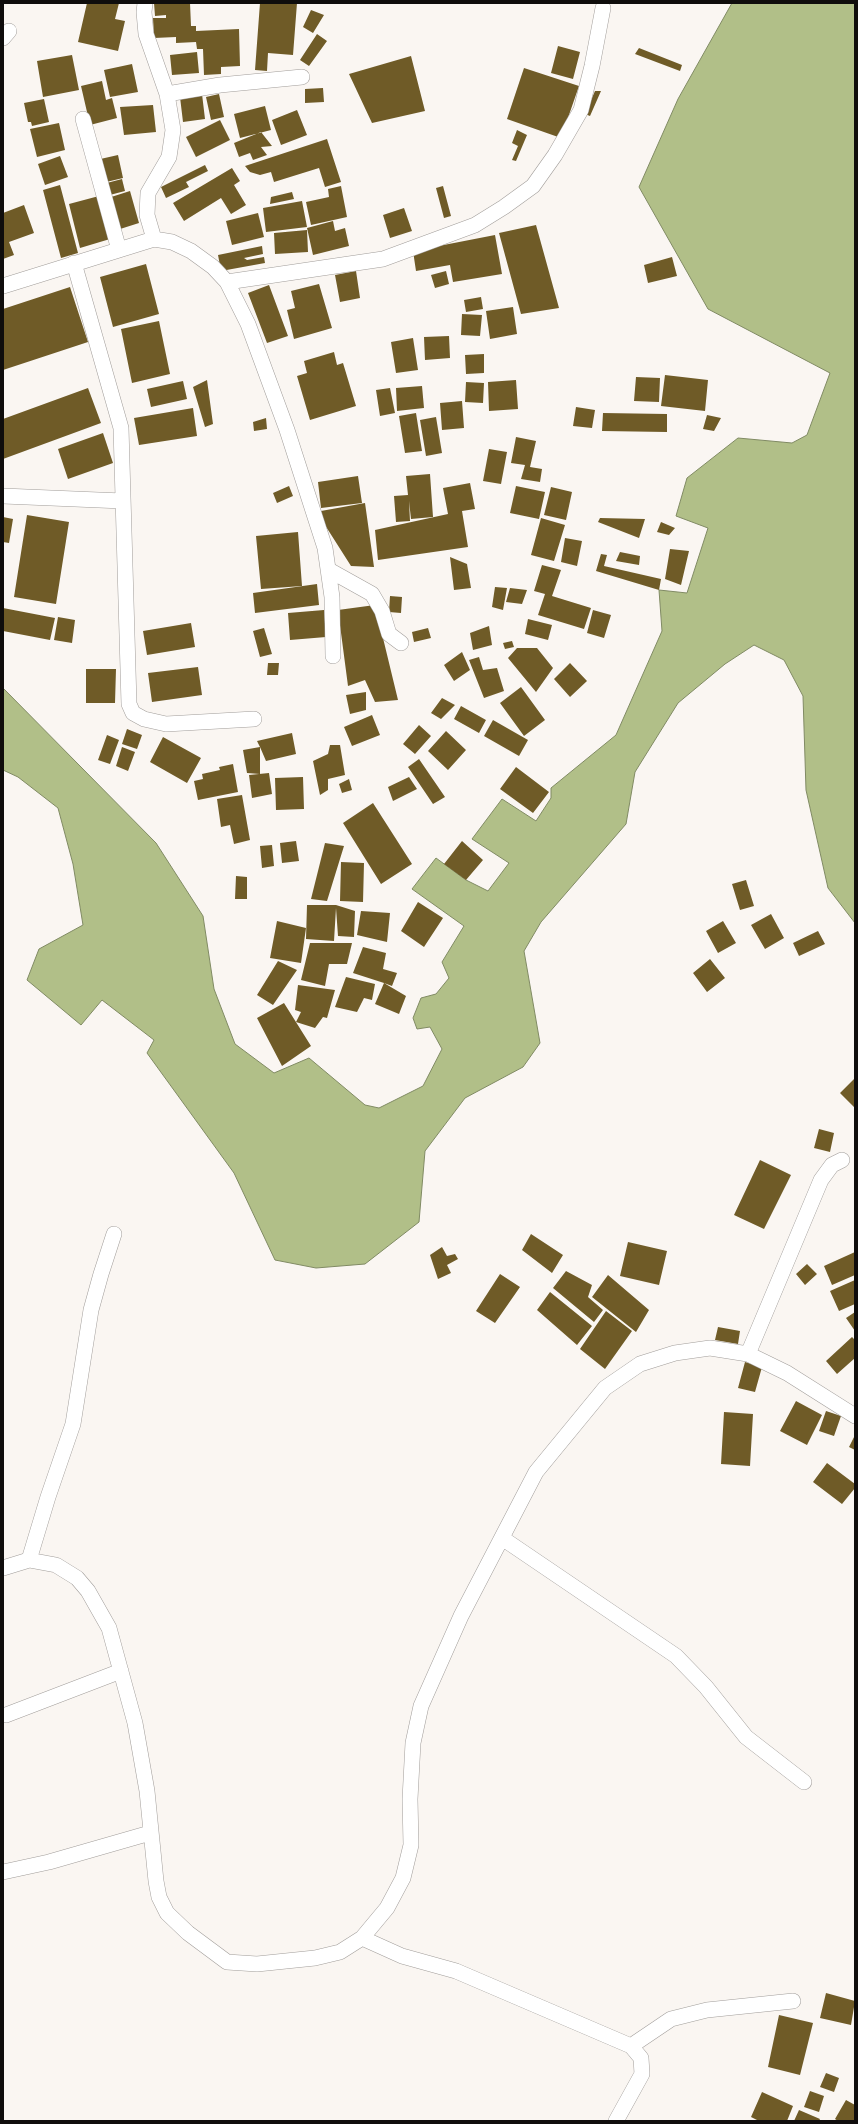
<!DOCTYPE html>
<html>
<head>
<meta charset="utf-8">
<style>
	body { margin:0 }
	#map { position:relative; width:858px; height:2124px; overflow:hidden; background:#faf6f2; font-family:"Space Grotesk",sans-serif }
	canvas { display:block }
	.frame { position:absolute; inset:0; border:4px solid #0f0d0c; pointer-events:none }
</style>
</head>
<body>
<div id="map">
<canvas width="858" height="2124"></canvas>
<div class="frame"></div>
</div>
<script>
const g = document.querySelector('canvas').getContext('2d');
g.lineJoin = 'round';
function paint(path, color) { g.fillStyle = color; g.fill(path, 'evenodd'); }
const poly = rows => new Path2D(rows.map(r => 'M' + r).join(''));
function stroke(path, color, width, dash) { g.strokeStyle = color; g.lineWidth = width; g.lineCap = dash ? 'butt' : 'round'; g.setLineDash(dash || []); g.stroke(path); }
const water = poly([
	[732,3,855,3,855,923,828,888,806,790,803,696,784,660,754,645,725,664,678,703,635,772,626,824,541,922,524,951,540,1043,523,1067,465,1098,425,1151,419,1222,365,1264,316,1268,275,1260,234,1173,147,1053,154,1040,102,1000,81,1025,27,980,39,949,83,925,73,864,58,808,18,777,3,770,3,688,156,843,203,916,214,989,235,1044,274,1073,309,1058,365,1105,379,1108,423,1086,442,1049,430,1027,417,1029,413,1018,421,998,436,994,449,978,442,962,464,926,412,889,436,858,466,880,488,891,509,863,472,839,502,799,536,821,551,798,551,788,616,735,662,631,659,590,687,593,708,528,676,516,687,478,738,438,792,443,807,435,830,373,708,309,639,187,678,99,732,3]
]);
paint(water, '#b1bf88');
stroke(water, '#808a63', 1);
paint(poly([
	[87,3,119,3,115,19,125,21,118,51,78,42],
	[154,3,190,3,191,26,196,26,196,31,239,29,240,66,221,67,221,74,204,75,203,49,197,49,196,42,176,43,176,37,154,38,153,18,166,18,166,15,155,16],
	[260,3,297,3,293,55,268,53,267,71,255,70],
	[311,10,324,15,313,33,303,27],
	[317,34,327,41,309,66,300,60],
	[558,46,580,52,573,79,551,73],
	[639,48,682,65,680,71,635,54],
	[197,52,199,73,172,75,170,55],
	[72,55,79,90,43,97,37,61],
	[411,56,425,111,372,123,349,74],
	[132,64,138,92,110,97,104,70],
	[524,68,579,86,561,138,507,119],
	[102,81,106,100,112,98,117,118,90,125,81,86],
	[323,88,324,102,305,103,305,89],
	[595,91,601,91,590,116,585,114],
	[202,94,205,119,183,122,180,97],
	[219,94,224,117,211,120,206,97],
	[44,99,49,122,32,126,31,122,28,122,24,103],
	[153,105,156,132,124,135,120,107],
	[265,106,271,130,240,138,234,114],
	[297,110,307,135,281,145,272,120],
	[220,120,230,140,196,157,186,137],
	[59,123,65,150,37,157,30,129],
	[517,130,527,135,516,161,512,160,518,146,512,143],
	[261,132,272,146,261,147,267,155,253,160,250,153,239,157,234,143],
	[327,139,341,182,325,187,319,168,274,182,271,172,260,175,250,172,245,166],
	[118,155,123,178,102,183,96,160],
	[60,156,68,177,45,185,38,164],
	[205,165,208,171,186,182,189,187,166,198,161,187],
	[232,168,240,181,234,185,246,205,231,214,221,198,184,221,173,203],
	[122,179,125,191,106,196,103,184],
	[60,185,78,253,61,258,43,190],
	[341,186,347,217,311,225,306,202,329,197,328,189],
	[443,186,451,216,444,218,436,188],
	[130,191,139,223,117,230,108,198],
	[292,192,294,199,270,204,271,197],
	[99,196,110,239,80,248,69,204],
	[302,201,307,227,266,232,263,208],
	[24,205,34,233,9,242,14,255,3,259,3,213],
	[404,208,412,231,390,238,383,215],
	[258,213,264,237,232,245,226,221],
	[333,221,335,231,345,228,349,246,313,255,307,228],
	[536,225,559,308,521,314,499,233],
	[307,230,308,252,275,254,274,233],
	[495,235,502,274,453,282,450,265,416,271,413,251],
	[262,246,263,254,244,258,247,260,264,257,265,263,221,271,218,255],
	[672,257,677,276,648,283,644,265],
	[146,264,159,314,113,327,100,277],
	[356,271,360,298,340,302,335,275],
	[446,271,449,284,435,288,431,275],
	[319,284,332,328,294,339,287,310,295,308,291,291],
	[269,285,288,336,267,343,248,293],
	[70,287,88,342,3,370,3,309],
	[481,297,483,309,466,312,464,300],
	[513,307,517,334,490,339,486,311],
	[462,314,482,315,480,336,461,335],
	[159,321,170,374,132,383,121,329],
	[449,336,450,358,425,360,424,337],
	[413,338,418,370,396,373,391,342],
	[334,352,337,365,343,363,356,406,310,420,297,376,307,373,304,361],
	[484,354,484,373,466,374,465,355],
	[665,375,708,380,705,411,661,406],
	[636,377,660,378,659,402,634,401],
	[207,380,213,424,205,427,193,387],
	[516,380,518,409,489,411,488,382],
	[183,381,187,399,151,407,147,389],
	[466,382,484,383,483,403,465,402],
	[422,386,424,408,397,411,396,388],
	[88,388,101,423,3,459,3,419],
	[390,388,395,413,380,416,376,390],
	[462,401,464,428,442,430,440,403],
	[576,407,595,410,592,428,573,426],
	[193,408,197,436,139,445,134,418],
	[416,413,422,451,405,453,399,416],
	[603,413,667,414,667,432,602,431],
	[707,415,721,418,714,431,703,429],
	[436,417,442,453,426,456,420,420],
	[266,418,267,429,254,431,253,422],
	[103,433,113,463,68,479,58,449],
	[516,437,536,441,530,467,542,469,540,482,521,479,525,465,511,463],
	[489,449,507,452,501,484,483,481],
	[430,474,433,517,411,519,409,501,410,521,396,522,394,496,408,495,406,476],
	[358,476,362,503,321,508,318,482],
	[470,483,475,509,462,511,468,547,378,560,375,530,448,514,443,488],
	[289,486,293,496,277,503,273,493],
	[516,486,545,492,539,519,510,513],
	[551,487,572,492,566,520,544,515],
	[365,503,374,567,351,566,323,522,321,511],
	[27,515,69,522,56,604,14,597],
	[3,517,13,519,9,543,3,542],
	[541,518,565,525,554,561,531,555],
	[600,518,645,519,639,538,598,522],
	[661,522,675,528,669,535,657,532],
	[298,532,302,586,261,589,256,536],
	[565,538,582,541,577,566,561,562],
	[670,549,689,551,681,585,665,579],
	[620,552,640,556,639,565,616,561],
	[601,554,607,555,604,566,661,579,659,590,596,571],
	[450,557,467,564,471,588,454,590],
	[542,565,561,570,552,596,591,608,584,629,538,615,545,594,534,591],
	[317,584,319,605,255,613,253,593],
	[495,587,507,588,503,610,492,607],
	[510,588,527,590,522,604,506,602],
	[390,596,402,597,401,613,389,612],
	[375,605,398,700,375,702,365,680,348,686,338,610],
	[3,608,55,618,50,640,3,631],
	[324,610,326,637,290,640,288,613],
	[593,610,611,615,604,638,587,633],
	[58,617,75,620,72,643,54,640],
	[528,619,552,625,548,640,525,634],
	[191,623,195,647,147,655,143,631],
	[489,626,492,645,473,650,470,633],
	[264,628,272,654,260,657,253,631],
	[428,628,431,638,414,642,412,632],
	[512,641,514,647,505,649,503,643],
	[517,648,537,648,553,668,536,692,508,658],
	[462,652,470,670,454,681,444,665],
	[479,657,483,670,497,668,504,691,484,698,469,660],
	[268,663,279,663,278,675,267,675],
	[570,663,587,681,570,697,554,679],
	[198,667,202,695,152,702,148,673],
	[86,669,116,669,115,703,86,703],
	[521,687,545,720,524,736,500,703],
	[366,692,366,710,350,714,346,695],
	[442,698,455,705,441,719,431,713],
	[461,706,486,720,479,733,454,719],
	[372,715,380,735,352,746,344,727],
	[493,720,528,740,519,756,484,736],
	[419,725,431,736,415,754,403,744],
	[127,729,142,735,137,749,122,744],
	[446,731,466,750,448,770,428,751],
	[292,733,296,754,266,761,260,747,260,774,247,773,243,750,260,747,257,741],
	[107,735,119,740,110,764,98,760],
	[163,737,201,758,187,783,150,762],
	[330,745,340,745,345,775,328,779,328,790,320,795,313,761,328,754],
	[122,747,135,752,128,771,116,766],
	[419,759,445,797,433,804,408,767],
	[233,764,238,792,198,800,194,781,203,779,202,774,220,770,219,767],
	[516,767,549,792,533,813,500,789],
	[269,773,272,794,252,798,249,775],
	[303,777,304,809,276,810,275,778],
	[409,777,417,789,393,801,388,787],
	[349,779,352,790,342,793,339,784],
	[242,795,250,840,234,844,230,825,221,827,217,799],
	[373,803,412,864,381,884,343,823],
	[296,841,299,861,282,863,280,843],
	[462,841,483,860,466,880,444,864],
	[325,843,344,846,327,901,311,899],
	[272,845,274,866,262,868,260,846],
	[341,862,364,863,363,902,340,901],
	[236,876,247,877,247,899,235,899],
	[746,880,754,906,740,910,732,884],
	[418,902,443,918,424,947,401,931],
	[307,905,336,905,355,911,354,937,338,936,336,908,334,941,306,939],
	[361,911,390,913,387,942,357,935],
	[771,914,784,938,765,949,751,925],
	[277,921,306,928,301,963,270,958],
	[723,921,736,943,718,953,706,931],
	[818,931,825,944,799,956,793,943],
	[310,943,352,943,347,964,329,964,325,986,301,980],
	[363,947,386,953,383,969,397,973,392,986,384,983,406,996,399,1014,375,1004,384,983,353,973],
	[710,959,725,978,707,992,693,973],
	[278,961,297,970,273,1005,257,995],
	[346,977,375,984,372,1000,364,998,357,1012,335,1007],
	[298,985,335,990,327,1018,323,1017,315,1028,296,1022,301,1012,295,1010],
	[284,1003,311,1046,282,1066,257,1018],
	[855,1078,855,1108,840,1093],
	[819,1129,834,1133,830,1152,814,1148],
	[760,1160,791,1175,764,1229,734,1215],
	[531,1234,563,1255,552,1273,522,1250],
	[628,1242,667,1251,659,1285,620,1276],
	[442,1247,447,1256,455,1254,458,1259,447,1265,451,1273,438,1279,430,1255],
	[855,1252,855,1275,832,1285,824,1266],
	[807,1264,817,1274,805,1285,796,1274],
	[566,1271,592,1285,588,1297,603,1310,594,1322,553,1288],
	[500,1274,520,1287,495,1323,476,1311],
	[608,1275,649,1310,636,1332,592,1297],
	[855,1280,855,1304,839,1311,830,1291],
	[550,1292,592,1326,577,1345,537,1310],
	[606,1311,632,1331,605,1369,580,1349],
	[855,1312,855,1331,846,1318],
	[718,1327,740,1331,738,1344,715,1340],
	[852,1337,855,1340,855,1358,837,1374,826,1361],
	[745,1362,762,1367,755,1392,738,1388],
	[796,1401,822,1415,807,1445,780,1431],
	[826,1411,841,1416,834,1436,819,1431],
	[724,1412,753,1414,750,1466,721,1464],
	[855,1435,855,1450,849,1447],
	[827,1463,855,1484,855,1488,842,1504,813,1482],
	[826,1993,855,2001,851,2025,820,2018],
	[779,2015,813,2023,800,2075,768,2067],
	[826,2073,839,2078,834,2092,820,2087],
	[810,2091,824,2096,819,2112,804,2107],
	[762,2092,793,2106,787,2121,759,2121,751,2117],
	[846,2100,855,2105,855,2121,838,2121,835,2119],
	[799,2110,820,2119,819,2121,794,2121]
]), '#6f5b27');
const street = poly([
	[145,3,144,12,146,34,167,94,173,130,169,157,148,193,147,215,154,239],
	[3,38,9,31],
	[167,94,220,85,302,77],
	[83,119,119,250],
	[74,263,121,428,129,704,133,713,144,719,166,724,254,719],
	[227,282,383,259,475,225,504,207,533,186,555,155,581,110,592,66,603,8],
	[3,286,154,239,172,242,191,251,213,267,227,282,248,324,287,430,325,548,332,597,333,656],
	[3,496,123,501],
	[329,570,372,594,382,611,389,634,401,643],
	[748,1354,821,1180,832,1165,842,1160],
	[502,1538,676,1656,706,1687,746,1737,804,1782],
	[29,1560,48,1497,73,1424,91,1310,101,1274,114,1234],
	[3,1568,29,1560,56,1565,77,1578,88,1591,109,1628,135,1723,147,1791,156,1881,159,1897,167,1913,188,1933,227,1962,257,1964,315,1958,340,1952,362,1938,387,1908,403,1878,411,1845,410,1799,413,1743,421,1706,461,1616,536,1472,605,1388,640,1364,675,1353,710,1348,748,1354,787,1373,855,1416],
	[6,1715,121,1671],
	[3,1872,49,1862,150,1833],
	[362,1938,402,1956,456,1971,631,2046,641,2058,642,2074,616,2121],
	[631,2046,671,2019,707,2010,793,2001]
]);
stroke(street, '#a19d9a', 16);
stroke(street, '#fff', 15);
</script>
</body>
</html>
